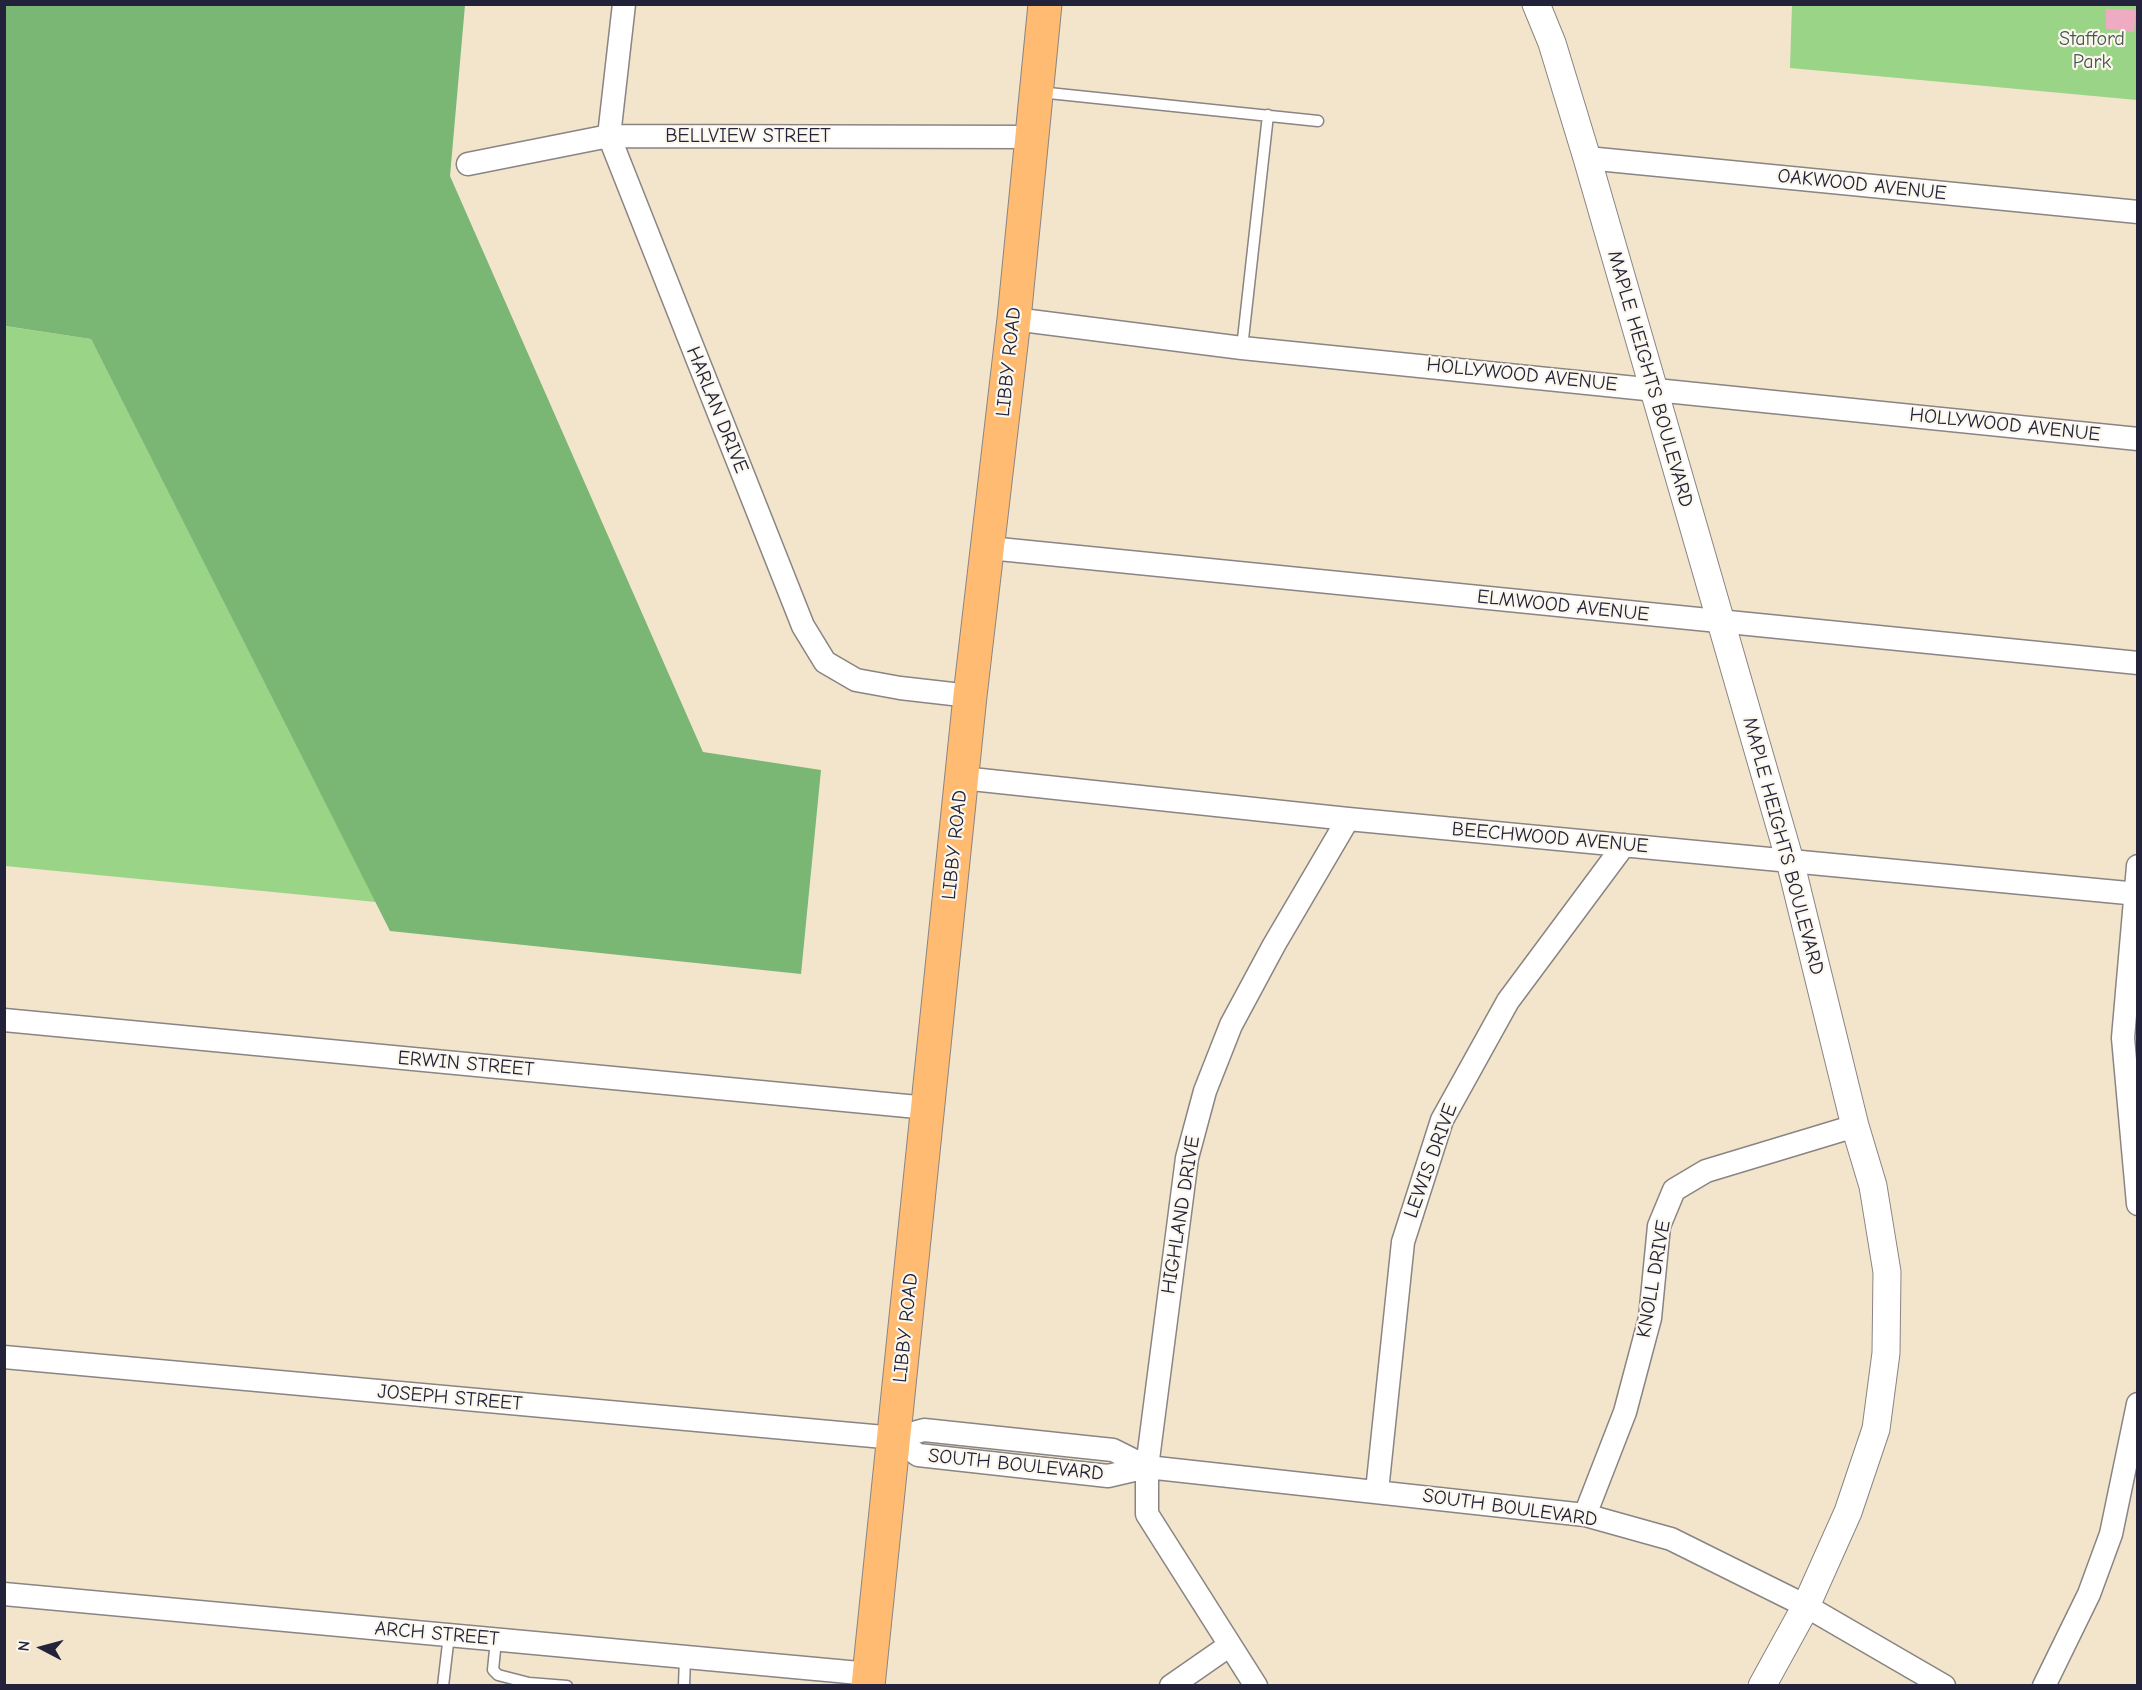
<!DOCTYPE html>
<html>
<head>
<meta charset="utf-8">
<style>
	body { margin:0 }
	#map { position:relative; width:2142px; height:1690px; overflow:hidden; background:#f2e5cb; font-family:"Comic Neue",sans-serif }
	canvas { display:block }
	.frame { position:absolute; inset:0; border:6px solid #22223b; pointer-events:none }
	.north { position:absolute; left:12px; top:1618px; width:60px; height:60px; -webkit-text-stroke:4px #fbf7ec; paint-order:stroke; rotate:276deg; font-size:16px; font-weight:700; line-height:24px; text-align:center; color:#22223b }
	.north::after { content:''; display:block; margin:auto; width:21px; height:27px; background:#22223b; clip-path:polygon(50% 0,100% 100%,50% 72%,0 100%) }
</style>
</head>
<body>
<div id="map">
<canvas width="2142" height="1690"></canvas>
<div class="frame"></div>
<div class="north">N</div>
</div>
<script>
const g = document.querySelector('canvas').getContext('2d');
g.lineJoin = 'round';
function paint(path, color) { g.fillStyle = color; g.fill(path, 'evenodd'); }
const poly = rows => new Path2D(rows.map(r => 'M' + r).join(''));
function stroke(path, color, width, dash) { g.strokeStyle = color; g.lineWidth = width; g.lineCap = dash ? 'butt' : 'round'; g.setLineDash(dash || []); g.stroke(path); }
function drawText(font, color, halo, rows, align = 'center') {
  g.font = font + ' "Comic Neue",sans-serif'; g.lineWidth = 4.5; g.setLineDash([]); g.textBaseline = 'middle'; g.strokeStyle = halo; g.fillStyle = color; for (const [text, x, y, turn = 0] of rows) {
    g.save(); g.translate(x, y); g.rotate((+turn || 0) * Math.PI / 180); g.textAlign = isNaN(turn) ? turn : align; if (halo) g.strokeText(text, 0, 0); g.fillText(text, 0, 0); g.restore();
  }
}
paint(poly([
	[1792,5,2137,5,2137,100,1790,68],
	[4,326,91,339,376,902,5,866]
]), '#99d487');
paint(poly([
	[4,5,465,5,450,176,703,752,821,770,801,974,390,931,91,339,5,326]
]), '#7ab674');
paint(poly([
	[2106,9,2136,10,2134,32,2106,29]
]), '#efabc1');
const service = poly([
	[1039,92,1318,121],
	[1242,348,1268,115],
	[496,1640,493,1670,498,1675,529,1683,567,1686],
	[443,1686,449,1635],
	[684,1686,685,1657]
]);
const minor = poly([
	[624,4,609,136,803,626,825,662,856,680,900,688,970,696],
	[1587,158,2138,212],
	[468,164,609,136,1032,137],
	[1014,319,1242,348,2138,439],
	[989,548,2138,663],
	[962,778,1348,819,2138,894],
	[2138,866,2123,1038,2138,1204],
	[4,1020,928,1108],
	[4,1357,895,1438,924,1430,1113,1450,1147,1467],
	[895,1438,918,1455,1108,1476,1147,1467,1585,1515,1671,1539,1806,1606,1944,1686],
	[1377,1491,1403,1242,1442,1120,1508,1001,1624,845],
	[1585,1515,1625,1412,1650,1318,1659,1226,1674,1190,1706,1171,1855,1126],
	[4,1594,870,1674],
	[1171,1686,1230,1645],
	[1256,1686,1147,1514,1147,1467,1187,1158,1205,1091,1231,1025,1274,945,1348,819],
	[2044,1686,2089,1594,2111,1534,2138,1404]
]);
const tertiary = poly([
	[1536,4,1552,43,1587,158,1790,861,1855,1126,1873,1186,1887,1272,1886,1353,1876,1429,1848,1512,1806,1606,1762,1686]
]);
const primary = poly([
	[868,1686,970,696,1014,319,1045,4]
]);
stroke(service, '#8a8483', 13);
stroke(minor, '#8a8483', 25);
stroke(tertiary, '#8a8483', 29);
stroke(primary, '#8a8483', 35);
stroke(service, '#fff', 10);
stroke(minor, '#fff', 22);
stroke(tertiary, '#fff', 27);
stroke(primary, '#febb71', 33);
drawText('20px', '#465752', '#fbf7ec', [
	["Stafford",2092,39],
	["Park",2092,62]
]);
drawText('20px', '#22223b', '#fbf7ec', [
	["BELLVIEW STREET",748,136],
	["OAKWOOD AVENUE",1862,185,6],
	["LIBBY ROAD",1009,362,-84],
	["HOLLYWOOD AVENUE",1522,375,6],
	["MAPLE HEIGHTS BOULEVARD",1650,379,74],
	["HARLAN DRIVE",717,410,68],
	["HOLLYWOOD AVENUE",2005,425,6],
	["ELMWOOD AVENUE",1563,606,6],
	["BEECHWOOD AVENUE",1550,838,5],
	["LIBBY ROAD",955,845,-84],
	["MAPLE HEIGHTS BOULEVARD",1783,846,75],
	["ERWIN STREET",466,1064,5],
	["LEWIS DRIVE",1431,1161,-70],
	["HIGHLAND DRIVE",1181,1215,-81],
	["KNOLL DRIVE",1654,1279,-80],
	["LIBBY ROAD",906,1328,-84],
	["JOSEPH STREET",450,1398,5],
	["SOUTH BOULEVARD",1016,1465,6],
	["SOUTH BOULEVARD",1510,1508,8],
	["ARCH STREET",437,1634,5]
]);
</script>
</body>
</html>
